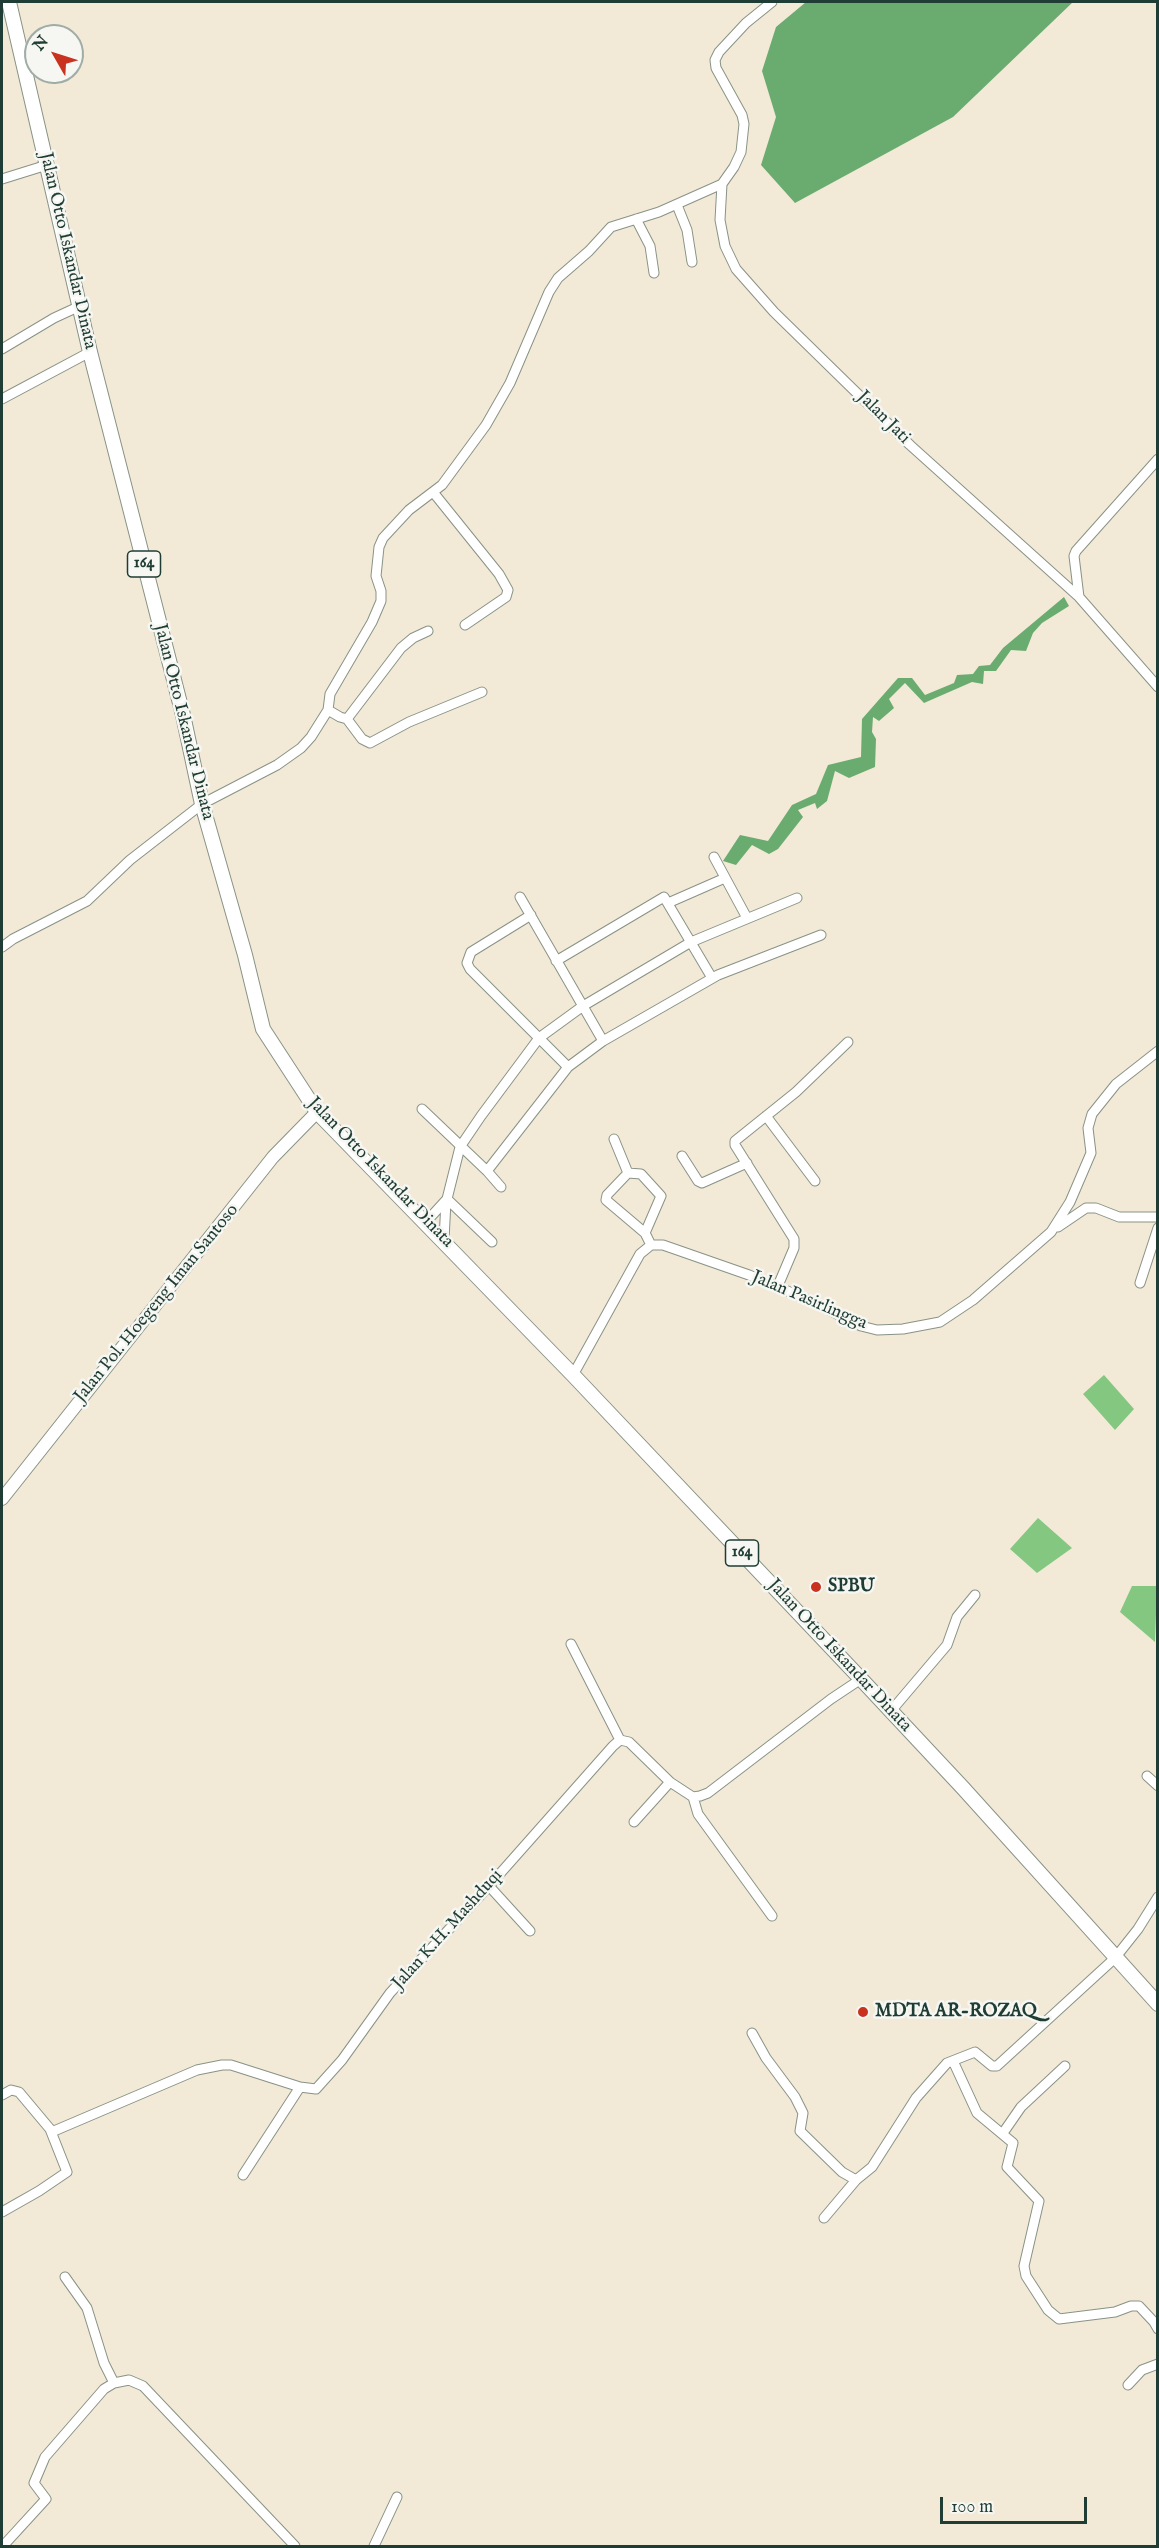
<!DOCTYPE html>
<html>
<head>
<meta charset="utf-8">
<style>
	body { margin:0 }
	#map { position:relative; width:1159px; height:2548px; overflow:hidden; background:#f2e9d7; font-family:"IM FELL English",serif }
	canvas { display:block }
	.frame { position:absolute; inset:0; border:3px solid #1f3d34; pointer-events:none }
	.north { position:absolute; left:24px; top:24px; width:60px; height:60px; box-sizing:border-box; background:#f6f6f2; border:2px solid #a0aca6; border-radius:50%; rotate:309deg; font-size:16px; font-weight:700; line-height:24px; text-align:center; color:#1f3d34 }
	.north::after { content:''; display:block; margin:auto; width:21px; height:27px; background:#c8321e; clip-path:polygon(50% 0,100% 100%,50% 72%,0 100%) }
	.scale { position:absolute; left:940px; top:2497px; width:147px; height:27px; box-sizing:border-box; border:3px solid #1f3d34; border-top:0; padding-left:8px; font-size:18px; line-height:21px; white-space:nowrap; color:#1f3d34; -webkit-text-stroke:4px #f6f6f2; paint-order:stroke }
</style>
</head>
<body>
<div id="map">
<canvas width="1159" height="2548"></canvas>
<div class="frame"></div>
<div class="north">N</div>
<div class="scale">100 m</div>
</div>
<script>
const g = document.querySelector('canvas').getContext('2d');
g.lineJoin = 'round';
function paint(path, color) { g.fillStyle = color; g.fill(path, 'evenodd'); }
const poly = rows => new Path2D(rows.map(r => 'M' + r).join(''));
function stroke(path, color, width, dash) { g.strokeStyle = color; g.lineWidth = width; g.lineCap = dash ? 'butt' : 'round'; g.setLineDash(dash || []); g.stroke(path); }
function drawText(font, color, halo, rows, align = 'center') {
  g.font = font + ' "IM FELL English",serif'; g.lineWidth = 5; g.setLineDash([]); g.textBaseline = 'middle'; g.strokeStyle = halo; g.fillStyle = color; for (const [text, x, y, turn = 0] of rows) {
    g.save(); g.translate(x, y); g.rotate((+turn || 0) * Math.PI / 180); g.textAlign = isNaN(turn) ? turn : align; if (halo) g.strokeText(text, 0, 0); g.fillText(text, 0, 0); g.restore();
  }
}
paint(poly([
	[1104,1375,1134,1409,1115,1430,1083,1394],
	[1038,1518,1072,1548,1037,1573,1010,1549],
	[1132,1586,1157,1586,1155,1642,1120,1612]
]), '#83c781');
paint(poly([
	[806,2,1073,2,953,117,795,203,761,165,776,117,762,71,776,27],
	[1064,597,1069,606,1042,623,1033,633,1026,651,1011,650,996,671,984,671,983,684,972,682,924,703,905,683,889,699,894,708,879,721,873,717,872,732,876,739,875,767,849,778,835,771,827,801,817,809,815,803,798,810,803,817,778,849,769,854,752,845,736,865,723,861,740,835,768,841,792,805,816,794,828,765,861,757,862,719,898,678,912,678,925,695,954,683,957,675,973,674,979,666,990,665,1003,648]
]), '#6aac6f');
const street = poly([
	[772,2,746,23,719,52,715,60,716,68,742,115,744,124,741,152,734,167,722,184,720,220,725,246,736,269,774,312,910,445,1079,597,1158,687],
	[2,179,47,165],
	[677,205,687,230,692,262],
	[636,219,650,246,654,273],
	[2,349,54,318,80,306],
	[2,399,90,352],
	[433,492,499,574,508,590,506,597,465,625],
	[1079,597,1074,556,1076,551,1158,459],
	[328,710,340,717,347,719,362,739,370,743,409,722,482,692],
	[347,719,401,648,413,638,428,631],
	[714,857,747,918],
	[520,897,603,1041],
	[668,903,725,878],
	[531,915,471,952,467,963,470,969,568,1067],
	[2,947,13,939,87,901,130,860,202,804,277,765,301,748,311,737,328,710,330,694,372,622,381,601,381,591,376,576,379,547,383,538,409,510,442,485,486,425,510,383,549,292,558,278,589,251,611,227,659,212,722,184],
	[556,961,664,897,712,978],
	[422,1109,487,1171,568,1067,603,1041,718,975,821,935],
	[766,1116,815,1181],
	[614,1139,628,1173],
	[682,1156,698,1181,702,1183,747,1163],
	[487,1171,501,1187],
	[447,1199,492,1242],
	[426,1222,447,1199,460,1147,481,1116,539,1038,583,1006,691,942,797,898],
	[1058,1227,1086,1208,1096,1208,1119,1217,1158,1217],
	[645,1233,661,1196,641,1174,628,1173,607,1195,606,1200,645,1233,651,1245],
	[444,1240,446,1201],
	[1140,1283,1158,1228],
	[777,1288,794,1248,794,1239,735,1145,735,1141,796,1092,848,1042],
	[573,1375,640,1254,651,1245,663,1245,749,1275,809,1300,861,1326,877,1330,903,1329,940,1322,973,1300,1051,1232,1070,1202,1091,1153,1088,1128,1092,1114,1116,1084,1158,1051],
	[571,1644,620,1740],
	[891,1711,947,1645,957,1617,975,1595],
	[1147,1776,1158,1786],
	[693,1797,698,1814,772,1916],
	[634,1822,670,1782],
	[489,1886,530,1931],
	[752,2033,766,2058,795,2097,803,2113,800,2131,842,2172,856,2180,872,2167,916,2098,947,2063,975,2052,992,2066,997,2066,1115,1958,1138,1929,1158,1897],
	[953,2061,977,2113,1013,2143,1007,2167,1039,2201,1024,2266,1026,2276,1048,2310,1059,2319,1115,2312,1131,2306,1139,2306,1154,2322,1158,2329],
	[2,2095,11,2090,19,2092,50,2129,54,2131,197,2070,222,2065,231,2065,300,2087,316,2089,342,2060,390,1993,489,1886,613,1746,620,1740,629,1742,670,1782,693,1797,700,1796,708,1793,831,1699,861,1679],
	[1003,2133,1021,2107,1065,2066],
	[243,2175,300,2087],
	[2,2212,39,2191,67,2172,50,2129],
	[824,2218,856,2180],
	[65,2277,87,2308,104,2363,114,2383],
	[1128,2385,1142,2370,1158,2364],
	[3,2546,46,2499,34,2483,45,2457,104,2389,114,2383,129,2380,143,2386,295,2546],
	[374,2546,397,2497]
]);
const secondary = poly([
	[2,1499,273,1157,317,1112]
]);
const primary = poly([
	[9,2,90,352,183,715,202,804,245,955,263,1029,317,1112,573,1375,861,1679,963,1788,1158,2004]
]);
stroke(street, '#889386', 11);
stroke(secondary, '#889386', 14);
stroke(primary, '#889386', 16);
stroke(street, '#fff', 9);
stroke(secondary, '#fff', 12);
stroke(primary, '#fff', 14);
for (const [x, y, r, color] of [
	[816,1587,6,"#c8321e"],
	[863,2012,6,"#c8321e"]
]) { const dot = new Path2D(); dot.arc(x, y, r, 0, 2 * Math.PI); g.fillStyle = color; g.fill(dot); stroke(dot, '#f6f6f2', 2); }
for (const [x, y, w] of [
	[144,564,33],
	[742,1553,33]
]) { const box = new Path2D(); box.roundRect(x - w / 2, y - 13, w, 26, 4.5); g.fillStyle = '#f6f6f2'; g.fill(box); stroke(box, '#1f3d34', 1.5); }
drawText('bold 16px', '#1f3d34', null, [
	["164",144,564],
	["164",742,1553]
]);
drawText('18px', '#1f3d34', '#f6f6f2', [
	["Jalan Otto Iskandar Dinata",67,251,77],
	["Jalan Jati",883,418,45],
	["Jalan Otto Iskandar Dinata",183,722,76],
	["Jalan Otto Iskandar Dinata",380,1173,46],
	["Jalan Pasirlingga",809,1301,23],
	["Jalan Pol. Hoegeng Iman Santoso",157,1304,-51],
	["Jalan Otto Iskandar Dinata",839,1656,47],
	["Jalan K.H. Mashduqi",448,1930,-48]
]);
drawText('bold 18px', '#1f3d34', '#f6f6f2', [
	["SPBU",828,1587],
	["MDTA AR-ROZAQ",875,2012]
], 'left');
</script>
</body>
</html>
